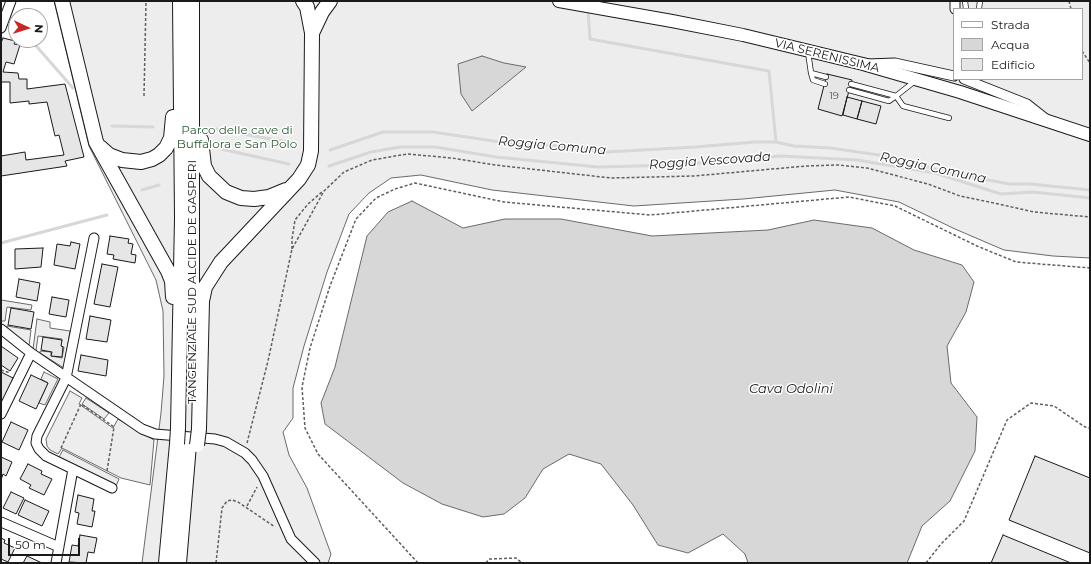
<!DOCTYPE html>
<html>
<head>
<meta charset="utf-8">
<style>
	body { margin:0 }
	#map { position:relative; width:1091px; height:564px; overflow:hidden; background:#fff; font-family:Montserrat,sans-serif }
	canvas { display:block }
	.frame { position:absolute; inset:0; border:2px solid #1a1a1a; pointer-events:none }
	.legend { position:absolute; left:953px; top:8px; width:130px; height:72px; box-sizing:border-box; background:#fff; border:1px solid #a3a3a3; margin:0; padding:5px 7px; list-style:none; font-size:12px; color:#1a1a1a }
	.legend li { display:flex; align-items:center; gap:8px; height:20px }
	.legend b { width:20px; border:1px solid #a3a3a3 }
	.north { position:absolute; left:8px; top:8px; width:40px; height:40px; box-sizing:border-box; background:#fff; border:1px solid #a3a3a3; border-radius:50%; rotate:94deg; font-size:11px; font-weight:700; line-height:16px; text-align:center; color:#1a1a1a }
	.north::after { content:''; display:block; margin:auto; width:14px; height:18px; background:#c62828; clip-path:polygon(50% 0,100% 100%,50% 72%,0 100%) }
	.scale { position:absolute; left:8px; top:538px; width:72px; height:18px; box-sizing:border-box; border:2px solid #1a1a1a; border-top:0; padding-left:5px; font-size:12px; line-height:14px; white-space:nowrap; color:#1a1a1a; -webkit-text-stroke:3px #fff; paint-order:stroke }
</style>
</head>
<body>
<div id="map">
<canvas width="1091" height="564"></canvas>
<div class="frame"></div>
<ul class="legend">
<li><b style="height:5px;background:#fff"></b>Strada</li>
<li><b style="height:11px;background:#d7d7d7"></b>Acqua</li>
<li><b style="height:11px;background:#e6e6e6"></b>Edificio</li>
</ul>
<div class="north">N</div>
<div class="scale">50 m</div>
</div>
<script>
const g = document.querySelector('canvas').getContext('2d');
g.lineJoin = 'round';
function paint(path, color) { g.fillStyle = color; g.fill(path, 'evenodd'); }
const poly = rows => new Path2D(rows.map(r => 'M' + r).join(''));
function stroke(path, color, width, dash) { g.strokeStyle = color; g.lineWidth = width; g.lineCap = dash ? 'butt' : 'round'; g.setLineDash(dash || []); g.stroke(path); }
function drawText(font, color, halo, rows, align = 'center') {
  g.font = font + ' Montserrat,sans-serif'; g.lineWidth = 3; g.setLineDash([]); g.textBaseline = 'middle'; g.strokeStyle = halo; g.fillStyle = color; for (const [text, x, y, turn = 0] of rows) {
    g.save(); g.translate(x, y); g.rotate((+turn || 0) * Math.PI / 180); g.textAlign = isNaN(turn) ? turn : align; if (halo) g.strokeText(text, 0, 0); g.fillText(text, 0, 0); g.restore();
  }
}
const built = poly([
	[54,1,1090,1,1090,258,1053,256,1004,250,955,229,899,202,835,190,743,199,634,206,492,190,421,175,391,178,369,193,349,214,327,272,304,346,293,388,293,418,283,432,289,455,307,488,331,554,328,563,142,563,161,413,164,376,163,311,156,280,89,146,54,1],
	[954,9,1082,9,1082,79,954,79,954,9],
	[1,300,32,305,31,310,7,307,5,321,1,321,1,300],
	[37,319,50,322,50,328,70,331,64,368,40,353,40,351,51,352,51,356,62,358,64,347,61,346,62,339,38,336,36,351,33,349,37,319],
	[7,326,31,330,29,346,7,329,7,326],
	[44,372,58,379,45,405,39,403,48,383,41,379,44,372],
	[70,391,82,398,79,404,113,428,118,419,154,440,150,485,121,478,62,448,58,454,50,450,47,446,46,439,70,391],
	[86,398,109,413,104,419,82,404,86,398],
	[63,450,119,479,116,486,59,457,63,450]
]);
paint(built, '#ededed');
stroke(built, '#6a6a6a', 1);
const water = poly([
	[482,56,504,63,526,67,472,111,461,94,458,64,482,56],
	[412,201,463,228,505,219,561,219,652,236,768,230,814,220,872,228,914,250,962,265,974,282,966,312,947,346,951,383,977,417,975,451,950,501,922,526,907,563,748,563,745,554,723,534,688,553,658,545,633,505,601,464,569,454,543,469,525,498,504,514,483,517,442,504,403,483,325,424,321,403,335,367,367,236,388,212,412,201]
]);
paint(water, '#d7d7d7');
stroke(water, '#6a6a6a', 1);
stroke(poly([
	[588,10,590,39,769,71,776,142],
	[9,26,16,31],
	[31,40,73,88],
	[112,126,153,127],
	[217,129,287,142],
	[221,149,289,164],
	[330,150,383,132,433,132,500,142,559,146,607,152,695,147,755,142,776,142,794,146,830,148,893,157,948,173,1010,184,1030,184,1090,190],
	[329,166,371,152,400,147,435,147,496,157,598,167,677,165,781,156,857,160,935,173,1001,194,1033,192,1090,198],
	[142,190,159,185],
	[1,243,107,215]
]), '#d7d7d7', 3);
const building = poly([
	[3,38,15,41,14,44,20,45,14,64,6,62,3,72,18,73,19,79,27,79,27,89,65,84,84,157,65,161,67,166,1,176,1,156,25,152,26,160,64,155,59,135,55,136,47,102,29,104,29,101,10,103,10,82,1,82,1,43,3,38],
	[827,74,852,80,842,116,818,109,827,74],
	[847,97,862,101,857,119,843,115,847,97],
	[862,101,881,106,876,124,857,119,862,101],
	[110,236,129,239,128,243,133,244,131,254,136,255,135,263,113,259,114,255,107,254,110,236],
	[71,242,80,244,75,269,54,265,57,244,70,246,71,242],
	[43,248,41,267,15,269,15,249,43,248],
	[102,264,118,267,110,307,94,304,102,264],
	[19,279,40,283,37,301,16,297,19,279],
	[52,297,69,300,66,317,49,314,52,297],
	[11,308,34,312,31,329,8,325,11,308],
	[90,316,111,320,107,342,86,339,90,316],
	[43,337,62,340,61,346,63,347,62,357,51,356,52,352,41,350,43,337],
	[1,346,18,358,10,371,1,365,1,346],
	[81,355,108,360,106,376,78,371,81,355],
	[1,372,13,378,1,407,1,372],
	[31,375,48,383,36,409,19,401,31,375],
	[11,422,28,430,19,450,2,442,11,422],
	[1035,456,1090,478,1090,553,1009,520,1035,456],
	[1,457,12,462,6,476,3,474,1,480,1,457],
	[28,464,42,471,41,474,52,479,44,495,29,488,31,485,20,479,28,464],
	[11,492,24,498,16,514,3,508,11,492],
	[78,495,94,499,92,511,95,511,92,527,77,524,79,513,75,512,78,495],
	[25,500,49,511,42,526,18,515,25,500],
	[80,535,97,538,94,553,88,552,86,563,69,562,72,545,78,546,80,535],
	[1003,535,1071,563,991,563,1003,535],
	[1,538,5,540,4,543,15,548,8,562,1,559,1,538],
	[27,556,42,563,23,563,27,556]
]);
paint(building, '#e6e6e6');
stroke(building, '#1a1a1a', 1);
const service = poly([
	[965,1,966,9],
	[979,9,980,1],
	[808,52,811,73,826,77],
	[811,73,813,80,825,84],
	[851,84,896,96,915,81],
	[849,90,889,101,896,96,903,106,949,118]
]);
const minor = poly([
	[955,1,955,9],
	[1,28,11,1],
	[867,64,895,63,954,76],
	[964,79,1027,104,1046,119],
	[94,238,66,378,37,436,36,443,39,449,46,456,112,488],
	[1,329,31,353,142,429,155,434,215,439,226,442,245,453,252,460,263,476,291,539,315,563],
	[1,414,31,353],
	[1,522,59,547],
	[56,563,73,469]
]);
const secondary = poly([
	[559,1,672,21,743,35,863,64,960,92,1090,135]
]);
const trunk = poly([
	[62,1,96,142,168,271,172,281,173,297],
	[312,33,322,12,330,1],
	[201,140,204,166,209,176,226,192,241,198,254,199,269,197,286,190],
	[100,147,109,155,122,160,141,162,152,159,159,155,166,148,171,138,173,117],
	[192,317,192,1],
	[178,428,182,218,180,1],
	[199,429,202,301,205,287,221,262,299,179,308,165,311,151,312,33,307,7,303,1],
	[166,563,177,444],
	[179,563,189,445]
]);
stroke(service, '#1a1a1a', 6);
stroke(minor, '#1a1a1a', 11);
stroke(secondary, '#1a1a1a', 14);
stroke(trunk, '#1a1a1a', 16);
stroke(poly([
	[1069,1,1071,9],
	[1082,51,1090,63],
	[144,96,146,1],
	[292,249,292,239,295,220,308,204,322,192],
	[1,370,10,373],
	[247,443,268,361,292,249,324,191,344,172,372,160,407,154,452,158,495,165,611,178,694,176,806,166,838,165,867,168,928,184,960,196,994,203,1034,212,1090,217],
	[61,448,81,404,114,427,107,471],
	[247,506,257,487],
	[216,563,222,508,227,501,232,500,238,502,275,527],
	[418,563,318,454,305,428,302,387,310,348,330,286,356,219,376,198,395,189,415,183,504,202,650,215,849,197,895,206,977,246,1016,262,1090,268],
	[486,563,489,559,516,558,522,563],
	[926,563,941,544,964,521,1007,420,1031,403,1054,406,1085,427,1090,428]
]), '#5f5f5f', 1.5, [3, 2]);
stroke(service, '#fff', 4.5);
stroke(minor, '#fff', 9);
stroke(secondary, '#fff', 12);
stroke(trunk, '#fff', 14);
const trunkBridge = poly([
	[177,444,178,428],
	[197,445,199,429]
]);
stroke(trunkBridge, '#1a1a1a', 16, []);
stroke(trunkBridge, '#fff', 14);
drawText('10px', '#4d4d4d', null, [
	["19",834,96]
]);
drawText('12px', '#1a1a1a', '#fff', [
	["VIA SERENISSIMA",827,56,14],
	["TANGENZIALE SUD ALCIDE DE GASPERI",192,282,-90]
]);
drawText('12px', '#2b5a34', '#fff', [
	["Parco delle cave di",237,130],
	["Buffalora e San Polo",237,144]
]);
drawText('italic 13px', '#1a1a1a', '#fff', [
	["Roggia Comuna",552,146,5],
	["Roggia Vescovada",710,161,-4],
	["Roggia Comuna",933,168,12],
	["Cava Odolini",791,389]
]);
</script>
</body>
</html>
